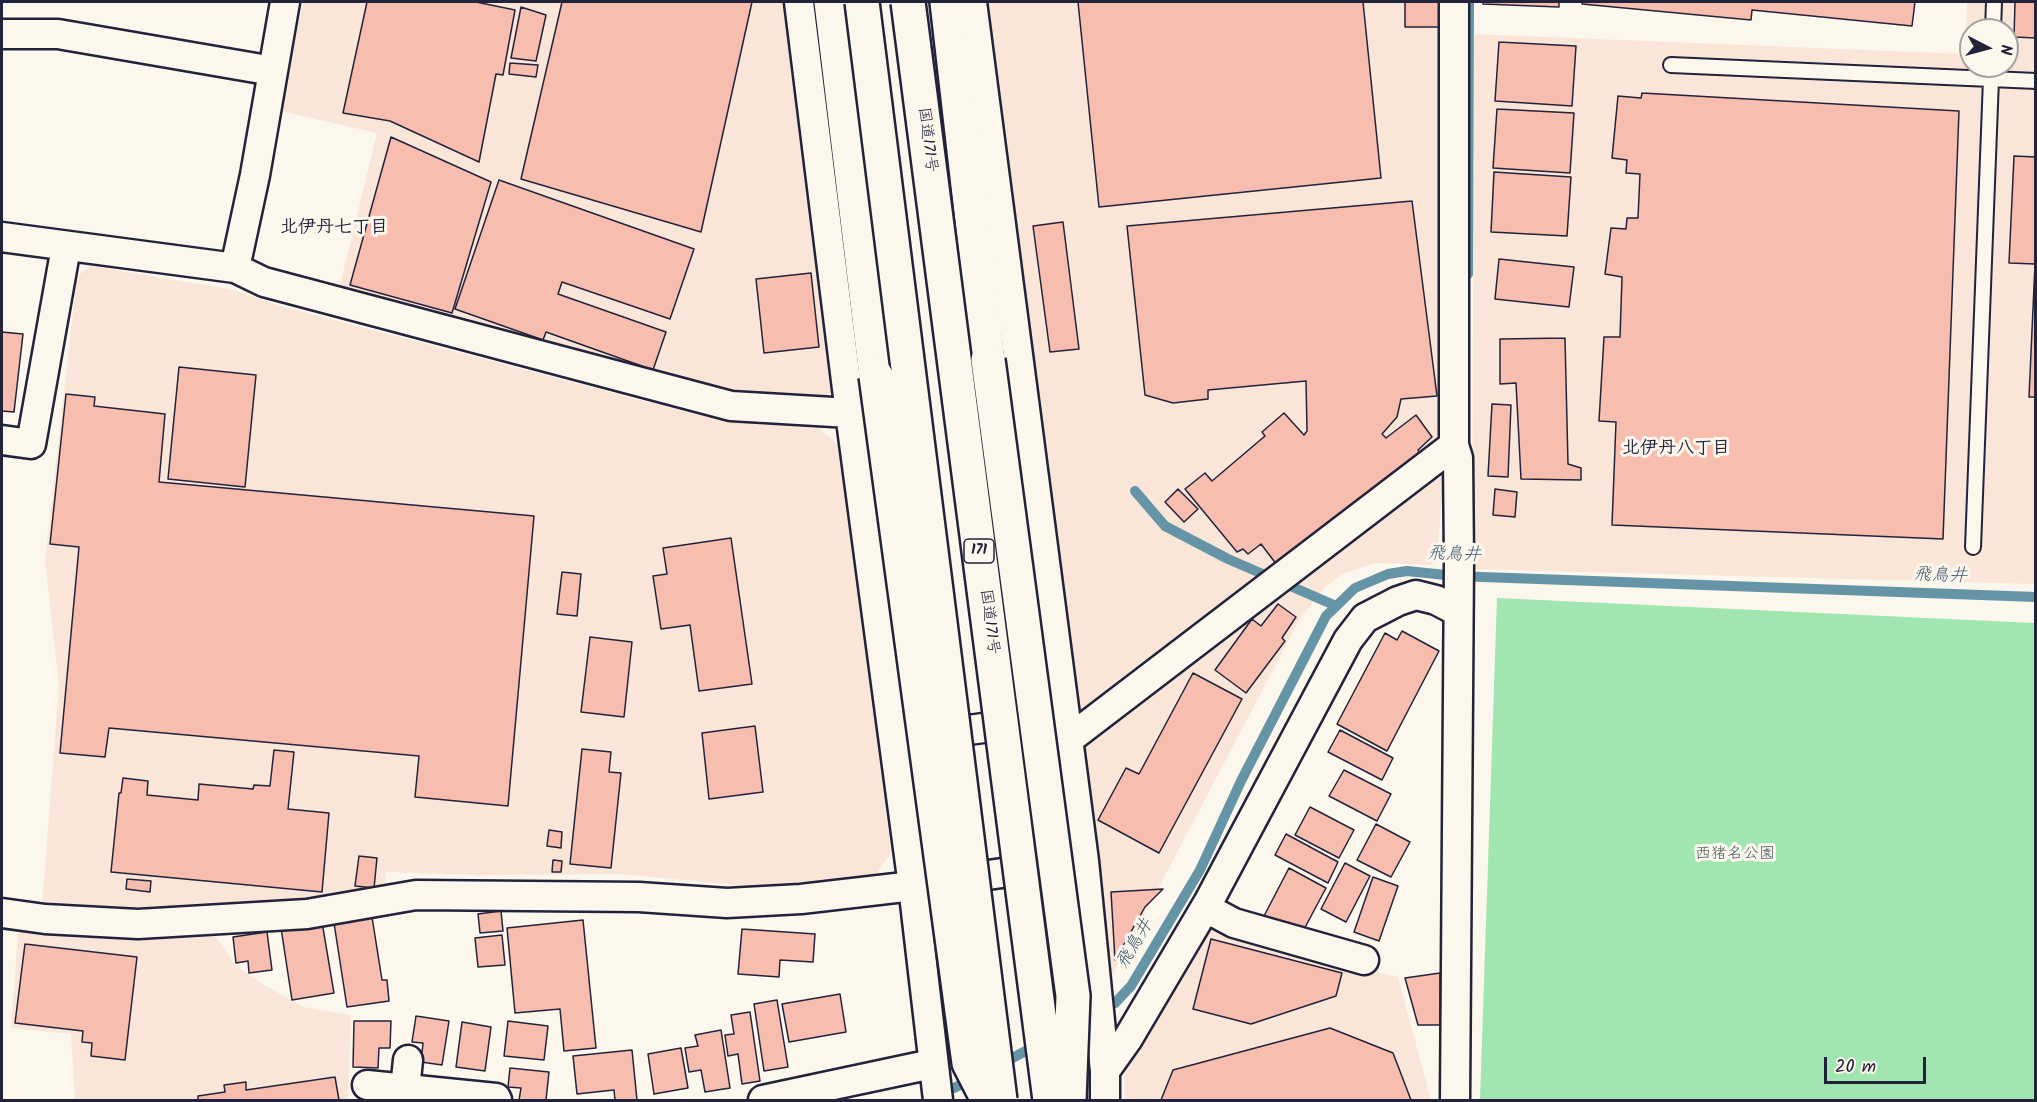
<!DOCTYPE html>
<html>
<head>
<meta charset="utf-8">
<style>
	body { margin:0 }
	#map { position:relative; width:2037px; height:1102px; overflow:hidden; background:#fbf7ec; font-family:Kalam,sans-serif }
	canvas { display:block }
	.frame { position:absolute; inset:0; border:3px solid #22223b; pointer-events:none }
	.north { position:absolute; left:1959px; top:18px; width:60px; height:60px; box-sizing:border-box; background:#fbf7ec; border:2px solid #a4a2a5; border-radius:50%; rotate:96deg; font-size:16px; font-weight:700; line-height:24px; text-align:center; color:#22223b }
	.north::after { content:''; display:block; margin:auto; width:21px; height:27px; background:#22223b; clip-path:polygon(50% 0,100% 100%,50% 72%,0 100%) }
	.scale { position:absolute; left:1824px; top:1057px; width:102px; height:27px; box-sizing:border-box; border:3px solid #22223b; border-top:0; padding-left:8px; font-size:18px; line-height:21px; white-space:nowrap; color:#22223b; -webkit-text-stroke:4px #fbf7ec; paint-order:stroke }
</style>
</head>
<body>
<div id="map">
<canvas width="2037" height="1102"></canvas>
<div class="frame"></div>
<div class="north">N</div>
<div class="scale">20 m</div>
</div>
<script>
const g = document.querySelector('canvas').getContext('2d');
g.lineJoin = 'round';
function paint(path, color) { g.fillStyle = color; g.fill(path, 'evenodd'); }
const poly = rows => new Path2D(rows.map(r => 'M' + r).join(''));
function stroke(path, color, width, dash) { g.strokeStyle = color; g.lineWidth = width; g.lineCap = dash ? 'butt' : 'round'; g.setLineDash(dash || []); g.stroke(path); }
function drawText(font, color, halo, rows, align = 'center') {
  g.font = font + ' Kalam,"Klee One",sans-serif'; g.lineWidth = 6; g.setLineDash([]); g.textBaseline = 'middle'; g.strokeStyle = halo; g.fillStyle = color; for (const [text, x, y, turn = 0] of rows) {
    g.save(); g.translate(x, y); g.rotate((+turn || 0) * Math.PI / 180); g.textAlign = isNaN(turn) ? turn : align; if (halo) g.strokeText(text, 0, 0); g.fillText(text, 0, 0); g.restore();
  }
}
paint(poly([
	[303,2,790,2,834,390,820,401,735,393,339,289,377,133,280,111],
	[980,2,1446,2,1446,439,1437,562,1430,565,1375,563,1342,574,1324,588,1301,617,1113,974,1106,977],
	[1967,2,2035,2,2035,584,1472,569,1474,34,1965,54],
	[1971,30,2007,30,2007,66,1971,66],
	[91,266,230,289,281,306,698,415,818,427,844,451,891,853,876,874,766,888,620,874,476,875,386,872,384,889,236,907,139,911,42,906,59,685,45,561,77,276],
	[19,922,209,926,235,965,264,985,304,1007,351,1015,348,1100,75,1100,71,1034,11,1028],
	[1216,925,1220,934,1398,977,1431,1100,1125,1100,1124,1068,1204,926]
]), '#fae6d9');
paint(poly([
	[1497,598,2035,623,2035,1100,1480,1100]
]), '#a1e5b1');
stroke(poly([
	[1468,274,1469,2],
	[1135,491,1165,526,1228,559,1334,605],
	[1115,1003,1131,986,1200,870,1241,781,1326,616,1355,588,1388,574,1407,571,1455,576,2036,597],
	[999,1065,1039,1044],
	[954,1088,972,1079]
]), '#6494a5', 10);
const building = poly([
	[367,2,476,2,515,10,503,75,496,74,479,162,390,121,343,113,367,2],
	[562,2,752,2,701,232,521,179,562,2],
	[1078,2,1363,2,1381,178,1099,207,1078,2],
	[1405,2,1439,2,1439,27,1405,27,1405,2],
	[1483,2,1559,2,1559,7,1483,4,1483,2],
	[1582,2,1915,2,1912,26,1752,10,1751,20,1582,4,1582,2],
	[2015,2,2036,2,2036,38,2014,37,2015,2],
	[521,7,546,15,536,61,511,58,521,7],
	[1499,42,1576,46,1572,106,1495,101,1499,42],
	[510,63,538,65,536,77,509,74,510,63],
	[1642,93,1959,111,1943,539,1612,525,1616,422,1599,421,1604,337,1620,337,1622,277,1605,274,1611,228,1626,229,1627,218,1638,218,1640,174,1626,173,1627,160,1612,158,1618,96,1641,98,1642,93],
	[1497,109,1574,113,1570,173,1493,168,1497,109],
	[391,137,491,182,452,313,350,285,391,137],
	[2014,156,2036,157,2036,397,2029,397,2035,264,2009,263,2014,156],
	[1494,172,1571,177,1567,236,1491,232,1494,172],
	[499,180,694,249,670,319,562,282,558,294,666,332,653,370,546,332,543,340,455,309,499,180],
	[1412,201,1437,396,1401,399,1397,417,1382,434,1386,438,1416,415,1432,437,1418,450,1422,455,1280,569,1261,544,1248,554,1243,549,1237,552,1185,489,1205,473,1212,481,1265,436,1262,432,1284,413,1304,435,1307,431,1306,381,1208,390,1208,399,1173,403,1145,395,1127,226,1412,201],
	[1063,222,1079,349,1050,352,1033,226,1063,222],
	[1499,259,1574,267,1569,307,1495,299,1499,259],
	[811,273,819,347,764,353,756,279,811,273],
	[2,332,23,334,14,412,2,411,2,332],
	[1565,338,1568,464,1581,468,1581,480,1521,479,1516,383,1500,384,1500,339,1565,338],
	[179,367,256,375,245,487,168,479,179,367],
	[66,394,95,397,94,406,165,414,159,482,534,516,508,806,415,797,419,756,109,728,105,757,60,753,79,547,50,544,66,394],
	[1492,404,1511,405,1508,477,1488,476,1492,404],
	[1178,489,1198,509,1184,522,1165,502,1178,489],
	[1495,489,1517,492,1515,517,1493,515,1495,489],
	[731,538,752,684,699,691,690,625,661,629,653,576,667,574,663,548,731,538],
	[562,572,581,574,577,616,557,614,562,572],
	[1278,604,1296,617,1282,638,1285,641,1246,693,1215,670,1252,619,1261,626,1278,604],
	[1402,631,1439,651,1387,751,1337,724,1385,633,1397,640,1402,631],
	[590,637,632,642,624,717,581,712,590,637],
	[1193,673,1242,699,1159,853,1098,820,1126,768,1139,774,1193,673],
	[755,726,763,792,709,799,702,733,755,726],
	[1340,730,1393,758,1382,780,1328,752,1340,730],
	[582,749,611,752,609,772,621,773,611,868,570,864,582,749],
	[274,750,294,752,288,809,329,813,322,892,111,872,119,793,121,793,123,778,148,781,147,795,198,800,199,784,253,789,254,785,270,786,274,750],
	[1344,770,1391,794,1377,821,1329,796,1344,770],
	[1310,807,1354,830,1339,858,1295,835,1310,807],
	[1376,824,1410,842,1391,877,1357,860,1376,824],
	[549,830,562,832,561,848,547,846,549,830],
	[1286,834,1338,862,1328,883,1275,855,1286,834],
	[359,856,377,858,374,888,355,886,359,856],
	[553,860,562,861,561,872,552,872,553,860],
	[1345,863,1370,876,1346,922,1321,909,1345,863],
	[1289,868,1326,888,1301,935,1264,916,1289,868],
	[1373,877,1398,886,1379,941,1354,932,1373,877],
	[127,879,151,881,150,892,126,889,127,879],
	[1163,889,1145,907,1115,960,1111,892,1163,889],
	[501,911,503,931,480,933,478,914,501,911],
	[372,917,382,980,387,980,389,1001,347,1007,334,923,372,917],
	[583,920,596,1048,564,1051,560,1009,515,1013,507,928,583,920],
	[322,922,334,993,292,1000,281,928,322,922],
	[742,929,815,934,813,962,780,960,779,977,738,974,742,929],
	[267,932,272,970,249,973,248,961,236,963,233,937,267,932],
	[502,935,505,965,478,967,475,938,502,935],
	[1211,939,1342,973,1336,996,1251,1024,1193,1009,1211,939],
	[25,944,137,957,125,1060,91,1056,92,1043,82,1042,83,1031,15,1023,25,944],
	[1440,973,1440,1025,1418,1025,1405,978,1440,973],
	[840,994,846,1032,789,1042,782,1004,840,994],
	[777,1000,788,1067,764,1071,754,1004,777,1000],
	[750,1012,760,1081,742,1084,738,1054,728,1056,725,1035,734,1034,731,1015,750,1012],
	[416,1016,449,1021,442,1065,421,1062,423,1043,412,1042,416,1016],
	[354,1021,391,1021,390,1048,379,1048,378,1068,353,1067,354,1021],
	[508,1021,548,1026,544,1060,504,1056,508,1021],
	[462,1022,491,1027,485,1071,456,1067,462,1022],
	[1330,1028,1393,1053,1411,1100,1161,1100,1173,1070,1330,1028],
	[721,1030,730,1088,705,1092,701,1070,689,1072,685,1048,698,1046,695,1035,721,1030],
	[681,1048,688,1088,654,1094,648,1054,681,1048],
	[632,1050,637,1100,615,1100,614,1090,577,1094,573,1056,632,1050],
	[510,1068,549,1072,546,1100,519,1100,521,1088,508,1087,510,1068],
	[335,1077,339,1100,198,1100,198,1096,225,1092,224,1085,246,1082,246,1090,335,1077]
]);
paint(building, '#f7bdae');
stroke(building, '#22223b', 1.5);
const service = poly([
	[1993,30,1994,2],
	[1671,65,1991,79,1973,547],
	[1991,66,1991,79,2036,81]
]);
const minor = poly([
	[799,2,850,413,913,886,938,1100],
	[972,2,1084,861,1105,1071,1105,1100],
	[1454,2,1454,445,1458,458,1459,561,1455,1100],
	[2,34,58,34,273,71],
	[2,237,235,268,264,282,731,406,850,413],
	[235,268,255,175,285,2],
	[2,440,31,444,66,247],
	[931,735,1058,718],
	[1068,740,1454,445],
	[1206,908,1234,923,1364,960],
	[2,913,45,919,138,924,307,914,416,895,639,897,727,903,801,899,913,886,1077,862],
	[1105,1071,1127,1040,1208,903,1348,640,1365,618,1398,601,1416,595,1436,600,1457,611],
	[367,1085,496,1098,497,1100],
	[405,1089,408,1060],
	[763,1100,932,1064]
]);
const trunk = poly([
	[831,2,876,376],
	[947,2,988,360]
]);
stroke(service, '#22223b', 18);
stroke(minor, '#22223b', 33);
stroke(trunk, '#22223b', 38);
stroke(service, '#fbf7ec', 14);
stroke(minor, '#fbf7ec', 28);
stroke(trunk, '#fbf7ec', 33);
const trunkBridge = poly([
	[862,2,1000,1100],
	[908,2,1050,1100],
	[988,360,1073,996,1069,1100],
	[876,376,969,1063,988,1100]
]);
stroke(trunkBridge, '#22223b', 38, []);
stroke(trunkBridge, '#fbf7ec', 33);
for (const [x, y, w] of [
	[979,551,30]
]) { const box = new Path2D(); box.roundRect(x - w / 2, y - 12, w, 24, 4.5); g.fillStyle = '#fbf7ec'; g.fill(box); stroke(box, '#22223b', 1.5); }
drawText('bold 15px', '#22223b', null, [
	["171",979,551]
]);
drawText('16px', '#22223b', '#fbf7ec', [
	["国道171号",926,140,83],
	["国道171号",988,622,83]
]);
drawText('16px', '#485c5e', '#fbf7ec', [
	["西猪名公園",1735,855]
]);
drawText('bold 18px', '#22223b', '#fbf7ec', [
	["北伊丹七丁目",334,229],
	["北伊丹八丁目",1676,450]
]);
drawText('italic 18px', '#435b70', '#fbf7ec', [
	["飛鳥井",1454,556,2],
	["飛鳥井",1940,577,2],
	["飛鳥井",1136,945,-59]
]);
</script>
</body>
</html>
